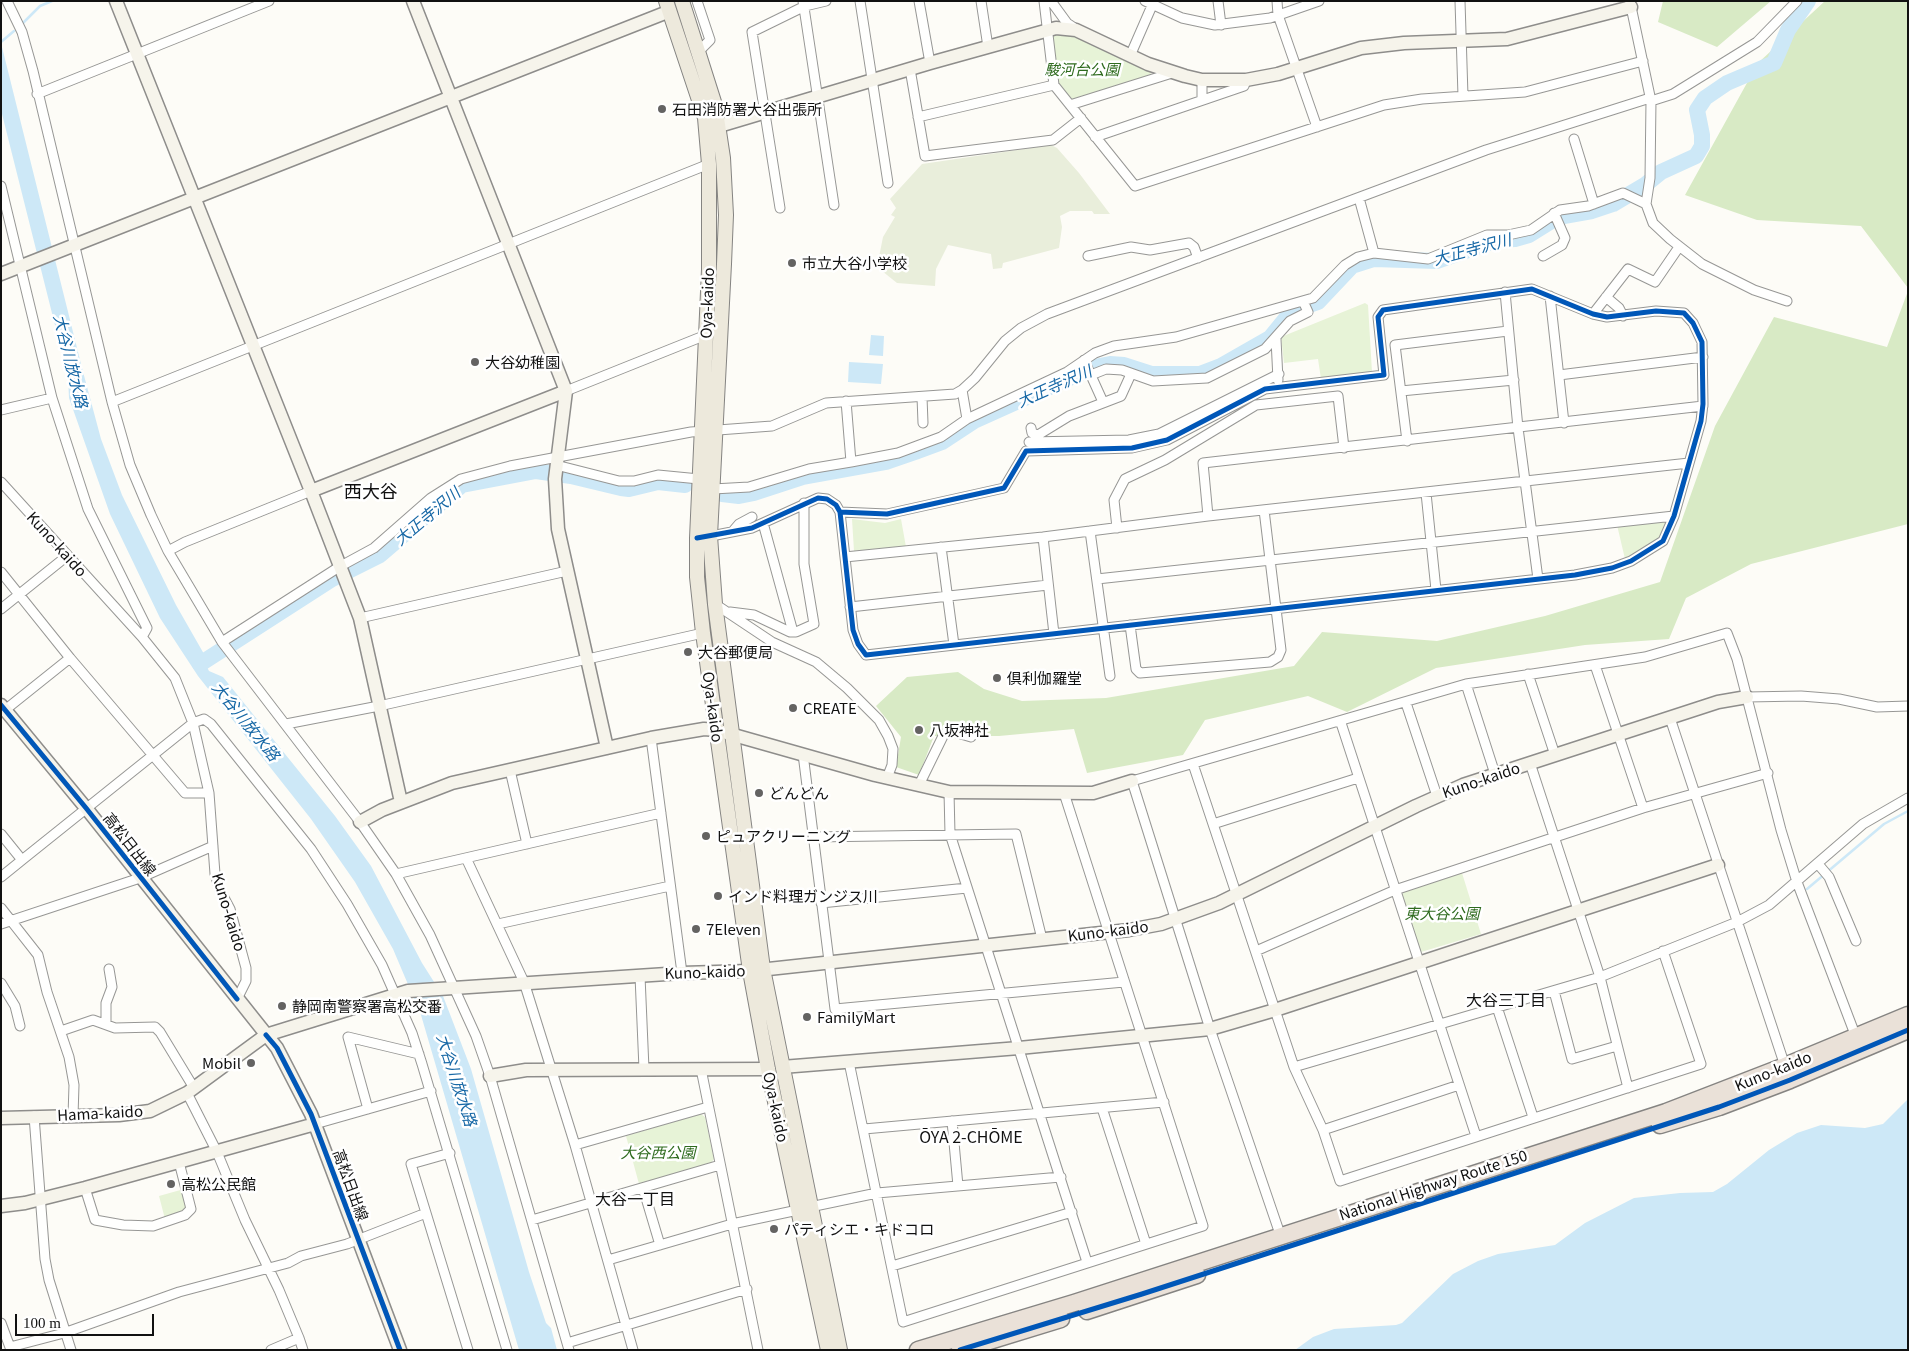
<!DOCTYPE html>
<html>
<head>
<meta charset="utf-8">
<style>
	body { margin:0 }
	#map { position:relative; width:1909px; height:1351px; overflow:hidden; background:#fdfcf7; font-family:Georgia,serif }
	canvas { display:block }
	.frame { position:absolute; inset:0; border:2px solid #111; pointer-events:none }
	.scale { position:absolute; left:15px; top:1314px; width:139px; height:22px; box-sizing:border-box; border:2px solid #111; border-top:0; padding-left:6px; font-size:15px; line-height:18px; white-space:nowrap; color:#111; -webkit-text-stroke:4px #fff; paint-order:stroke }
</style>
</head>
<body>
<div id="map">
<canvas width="1909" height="1351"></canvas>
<div class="frame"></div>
<div class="scale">100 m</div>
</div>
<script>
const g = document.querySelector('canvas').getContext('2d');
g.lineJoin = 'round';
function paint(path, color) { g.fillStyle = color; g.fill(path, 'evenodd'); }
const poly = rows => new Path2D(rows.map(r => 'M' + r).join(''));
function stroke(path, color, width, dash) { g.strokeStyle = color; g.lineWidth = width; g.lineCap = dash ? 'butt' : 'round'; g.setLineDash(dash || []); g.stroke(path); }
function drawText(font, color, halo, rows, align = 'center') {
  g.font = font + ' Georgia,"Noto Sans JP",serif'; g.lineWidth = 5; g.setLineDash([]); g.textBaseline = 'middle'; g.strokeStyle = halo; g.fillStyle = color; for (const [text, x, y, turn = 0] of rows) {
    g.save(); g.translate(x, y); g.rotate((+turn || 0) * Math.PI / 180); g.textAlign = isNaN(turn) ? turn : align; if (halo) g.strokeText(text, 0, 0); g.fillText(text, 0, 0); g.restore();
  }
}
paint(poly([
	[1054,33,1075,36,1151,72,1150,77,1072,101,1057,84,1051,37],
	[1365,303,1368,305,1372,372,1321,379,1318,359,1284,363,1281,337],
	[852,519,885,523,901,519,906,547,854,551],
	[1664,519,1667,523,1660,539,1638,554,1625,559,1617,525],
	[1462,873,1481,934,1421,952,1402,896,1403,892],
	[701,1114,705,1117,714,1159,711,1163,639,1184,626,1136],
	[184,1189,188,1207,185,1212,165,1219,159,1196]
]), '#e7f3d7');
paint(poly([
	[1663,1,1771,1,1717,47,1658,22],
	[1825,1,1908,1,1908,288,1861,226,1757,220,1685,195,1758,63],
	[1908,291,1908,524,1751,564,1686,598,1669,639,1585,645,1436,668,1347,712,1308,696,1205,720,1183,755,1087,773,1074,729,999,736,934,736,919,775,896,767,901,737,876,706,907,677,958,672,984,689,1022,701,1106,698,1294,666,1322,632,1437,641,1545,616,1660,582,1715,426,1774,317,1887,347]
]), '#d8eac5');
paint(poly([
	[1051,145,1057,148,1079,173,1110,214,1094,214,1092,211,1070,211,1060,216,1062,227,1059,248,1003,263,1002,268,993,269,991,254,948,245,936,269,935,286,897,283,877,267,883,237,895,217,891,215,896,208,890,199,922,164]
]), '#e9eedb');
paint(poly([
	[1,43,82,368,101,439,122,495,176,605,204,654,211,659,207,667,209,671,223,677,335,816,371,866,422,963,443,996,471,1069,529,1272,546,1323,551,1328,557,1350,519,1350,421,1015,393,949,355,882,311,819,198,676,160,618,110,514,69,398,68,377,1,110],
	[871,335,884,336,883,356,869,355],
	[849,362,883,364,881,384,848,382],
	[1908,1099,1908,1350,1295,1350,1313,1337,1334,1329,1396,1325,1402,1323,1453,1274,1478,1261,1498,1254,1555,1245,1585,1223,1634,1198,1680,1193,1713,1192,1727,1184,1769,1150,1797,1133,1821,1125,1865,1128,1883,1124]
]), '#cde8f7');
stroke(poly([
	[21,25,40,6,52,1],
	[1,42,14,31],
	[1807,889,1884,824,1908,811]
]), '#cde8f7', 2.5);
stroke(poly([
	[722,494,739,496,754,493,803,477,886,462,915,452,942,442,974,421,1094,367,1110,364,1124,365,1152,374,1200,374,1221,366,1270,338,1292,311,1318,302,1352,266,1374,259,1437,261,1497,240,1515,239,1529,235,1558,217,1592,211,1613,204,1645,185,1661,172,1696,156,1702,146,1702,135,1697,110,1705,98,1727,83,1774,63,1788,30,1808,1],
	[200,664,332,579,380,555,462,485,536,471,571,476,621,488,629,489,658,482,685,485]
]), '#cde8f7', 16);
const street = poly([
	[7,1,22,32,33,71,112,402,130,465,151,515,168,551,222,642,360,822,396,874,430,935,476,1036,490,1076,569,1350],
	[697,1,710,40,699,51],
	[803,1,834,205],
	[860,1,888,183],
	[919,1,930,63],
	[981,1,988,47],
	[1044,1,1054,85,1135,186,1384,105,1422,99,1525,92,1643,61],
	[1051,1,1067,23,1076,29],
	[1145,1,1182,18,1215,25,1270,18,1319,1],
	[1218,1,1221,25],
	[1277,1,1278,15,1317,127],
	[1460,1,1463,96],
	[1630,2,1651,101,1650,178,1646,204,1653,223,1670,239,1702,264,1754,290,1787,301],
	[1130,56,1154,1],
	[910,69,925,156,1053,140,1081,118],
	[37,94,269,1],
	[1202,100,1202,80],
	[1651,101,1673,94,1757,42,1797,1],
	[1070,105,1172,73],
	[918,117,1054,85],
	[1095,137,1244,86,1246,80],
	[1574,139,1594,204],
	[1,186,52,398,1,410],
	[1359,198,1374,253],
	[780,208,752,32,805,6,826,1],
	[1088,256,1131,247,1150,250,1189,243,1194,247,1198,258],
	[1543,256,1562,245,1565,238,1554,213],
	[1505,292,1518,428,1538,579],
	[1550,296,1564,423],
	[1606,297,1619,308,1623,316],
	[1593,314,1628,269,1655,282,1679,247],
	[1276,339,1278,380],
	[1084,360,1103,402],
	[1091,375,1106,369,1122,370,1153,381,1207,378,1265,349,1290,321,1308,312,1303,301],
	[1559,375,1703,357],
	[962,390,967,419,1067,372,1095,353,1114,346,1176,337,1313,298,1345,265,1358,257,1374,253,1428,259,1487,235,1508,235,1531,230,1560,210,1588,206,1623,193,1646,204],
	[566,391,706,335],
	[1401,391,1514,380],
	[922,397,923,423],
	[52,398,88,509,147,628,142,637],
	[112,402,709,164],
	[1031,428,1032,433,1038,435,1069,416,1121,396,1131,374],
	[1407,441,1395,345,1508,331],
	[1029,442,1129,440,1159,434,1279,374],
	[851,462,898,453,941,437,967,419],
	[556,465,619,481,634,481,658,475,699,479],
	[1,482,142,637,175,678,193,723,209,793,215,874,220,890,230,909,246,968,246,981,237,999],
	[713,489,749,487,809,469,851,462,846,401],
	[1426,493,1436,590],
	[1208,516,1203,463,1703,406],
	[763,523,793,632],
	[1117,528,1114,500,1125,479,1165,460,1256,405,1338,396,1344,448],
	[733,531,739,524,752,517],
	[1090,531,1110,676],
	[706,537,752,528,818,498,827,499,836,505,840,512,853,630,858,644,866,655,1575,575,1612,568,1631,561,1663,541,1674,516,1701,421,1703,404,1702,342,1693,323,1684,313,1656,311,1607,317,1593,314,1532,289,1383,310,1378,317,1384,375,1265,389,1167,440,1132,448,1026,451,1004,488,887,514,840,512],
	[1043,537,1054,634],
	[941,547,954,645],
	[168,551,185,542,311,491],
	[845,557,1043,537,1208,516,1689,463],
	[1,572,70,658,185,793,209,793],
	[1097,579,1674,516],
	[715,604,772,642,816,662,847,688,879,720,888,736,893,749,892,765,887,778],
	[850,607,1048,585],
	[1,609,67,556],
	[730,612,754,615,790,632,796,632,814,624,804,564,804,503],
	[360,618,567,571],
	[1130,625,1136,669,1140,673,1270,662,1278,657,1281,650,1264,510],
	[222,642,339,567,374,548,431,498,461,479,510,466,691,432,772,426,826,403,955,394,962,390,975,378,1005,341,1021,328,1047,314,1486,150,1650,98],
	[1595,665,1643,808],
	[1528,674,1555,755],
	[1466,684,1495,774],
	[1747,697,1801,696,1839,699,1877,707,1908,706],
	[1406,703,1437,796],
	[5,710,70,658],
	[1670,718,1786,1069],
	[1341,723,1476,1136],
	[286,724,379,706,703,633],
	[651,738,682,973],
	[803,754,835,1009,1124,982],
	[1530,763,1600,977,1628,1088],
	[1193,764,1294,1067,1323,1130,1340,1181,1701,1064,1663,951],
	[510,770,527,844],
	[919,785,944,734,954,732,971,737],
	[949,792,950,834,1087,1262],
	[1213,824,1358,778],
	[1,834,22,860,193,723,204,719,211,724,311,849,347,904,382,965,412,1033,422,1064,507,1350],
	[813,837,1016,834,1042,939],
	[466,858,524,982,575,1145,633,1350],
	[1818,864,1829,877,1856,941],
	[396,874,661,813],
	[1,877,22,860],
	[821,903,967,888],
	[1,908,38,955,47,992,69,1057,74,1085,73,1116],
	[1,924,140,878,213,846],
	[498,924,670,886],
	[1256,951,1395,890,1643,808,1768,773],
	[640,976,644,1069],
	[1,983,15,1006,20,1026],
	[1554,991,1572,1059,1617,1046],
	[1497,1007,1533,1117],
	[106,1023,106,1003,112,987,109,969],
	[61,1031,93,1020,115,1028,155,1027,160,1032,194,1088],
	[849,1062,903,1322,1203,1226,1064,793],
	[1294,1067,1600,977,1737,922,1769,905,1863,824,1908,798],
	[701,1069,758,1350],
	[187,1093,217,1152,245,1220,279,1290,299,1338],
	[1102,1108,1146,1244],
	[368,1109,348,1037,419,1054],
	[34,1116,45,1259,49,1280,71,1350],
	[952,1121,958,1186],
	[315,1124,431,1091],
	[864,1129,1164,1102],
	[1323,1130,1459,1085],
	[575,1145,708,1107],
	[450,1153,411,1164,468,1350],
	[85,1188,95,1220,123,1225,153,1226,185,1215,191,1209,179,1162],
	[643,1188,660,1245],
	[810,1207,877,1193,1061,1177],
	[532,1220,720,1165],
	[1281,1237,1210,1029,1132,781,1466,684,1645,657,1727,633,1737,659,1781,830,1797,882,1856,1037],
	[608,1260,732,1224,798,1210],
	[892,1266,1072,1212],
	[1,1323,11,1350],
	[567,1343,747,1289],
	[10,1347,64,1333,179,1292,288,1263,301,1256,347,1244,426,1213],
	[271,1350,299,1338,303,1350]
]);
const secondary = poly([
	[116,1,311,491,360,618,401,802],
	[413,1,566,391,555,479,558,529,607,748],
	[709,129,930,63,1056,28,1076,30,1148,64,1185,76,1202,80,1246,80,1278,74,1361,48,1404,43,1507,39,1631,7],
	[1,274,670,11],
	[311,491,566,391],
	[1,705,86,808,277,1048,311,1114,400,1350],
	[360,822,382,810,452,783,651,738,704,729,716,730,875,775,949,792,1093,793,1132,781],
	[782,1067,1019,1048,1210,1029,1275,1010,1718,865],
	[490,1076,526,1070,768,1069],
	[1,1118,119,1115,150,1111,187,1093,266,1035,408,991,682,973,750,971,1129,930,1161,924,1219,903,1416,806,1463,785,1718,702,1747,697],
	[1,1206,25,1203,85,1188,315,1124]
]);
const primary = poly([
	[666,1,705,118,709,164,709,269,697,538,697,577,703,633,750,971,768,1069,828,1350],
	[682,1,715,105,723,158,726,215,724,264,710,536,715,604,763,969,840,1350]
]);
const highway = poly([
	[1660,1125,1719,1107,1790,1080,1908,1030],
	[1087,1311,1197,1275],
	[918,1350,1074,1303,1666,1112,1785,1066,1908,1015],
	[960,1350,1061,1319]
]);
stroke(street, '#979795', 11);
stroke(secondary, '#8e8d8b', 15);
stroke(primary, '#858482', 16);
stroke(highway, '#858482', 19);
stroke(street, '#fffffe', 9);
stroke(secondary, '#f6f4eb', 12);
stroke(primary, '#ede9dc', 14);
stroke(highway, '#eae1d8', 16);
stroke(poly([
	[697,538,752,528,818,498,827,499,836,505,840,512,853,630,858,644,866,655,1575,575,1612,568,1631,561,1663,541,1674,516,1701,421,1703,404,1702,342,1693,323,1684,313,1656,311,1607,317,1593,314,1532,289,1383,310,1378,317,1384,375,1265,389,1167,440,1132,448,1026,451,1004,488,887,514,840,512],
	[1,705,86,808,237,999],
	[266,1035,277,1048,311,1114,400,1350],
	[960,1350,1142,1294,1719,1107,1790,1080,1908,1030]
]), '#0057b8', 5);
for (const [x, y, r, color] of [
	[662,109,5,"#646362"],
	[792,263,5,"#646362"],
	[475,362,5,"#646362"],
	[688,652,5,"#646362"],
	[997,678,5,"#646362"],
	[793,708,5,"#646362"],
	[919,730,5,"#646362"],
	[759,793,5,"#646362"],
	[706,836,5,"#646362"],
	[718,896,5,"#646362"],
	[696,929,5,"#646362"],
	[282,1006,5,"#646362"],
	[807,1017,5,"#646362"],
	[251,1063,5,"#646362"],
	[171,1184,5,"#646362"],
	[774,1229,5,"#646362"]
]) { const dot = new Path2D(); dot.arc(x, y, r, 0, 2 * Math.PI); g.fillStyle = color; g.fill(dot); stroke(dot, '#fff', 2); }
drawText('italic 15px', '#2f6b1f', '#fff', [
	["駿河台公園",1082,69],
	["東大谷公園",1442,913],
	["大谷西公園",658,1152]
]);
drawText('15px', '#111', '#fff', [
	["石田消防署大谷出張所",672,109],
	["市立大谷小学校",802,263],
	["大谷幼稚園",485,362],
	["大谷郵便局",698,652],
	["倶利伽羅堂",1007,678],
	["CREATE",803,708],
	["八坂神社",929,730],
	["どんどん",769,793],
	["ピュアクリーニング",716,836],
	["インド料理ガンジス川",728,896],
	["7Eleven",706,929],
	["静岡南警察署高松交番",292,1006],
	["FamilyMart",817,1017],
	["Mobil",241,1063,"right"],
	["高松公民館",181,1184],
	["パティシエ・キドコロ",784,1229]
], 'left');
drawText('15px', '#111', '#fff', [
	["Oya-kaido",707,303,-88],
	["Kuno-kaido",57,544,48],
	["Oya-kaido",713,707,82],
	["Kuno-kaido",1481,780,-19],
	["高松日出線",130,844,52],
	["Kuno-kaido",229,912,73],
	["Kuno-kaido",1108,931,-7],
	["Kuno-kaido",705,972,-2],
	["Kuno-kaido",1773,1071,-22],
	["Oya-kaido",776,1107,78],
	["Hama-kaido",100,1113,-3],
	["高松日出線",351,1185,70],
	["National Highway Route 150",1433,1185,-18]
]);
drawText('italic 16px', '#1768a6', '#fff', [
	["大正寺沢川",1472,249,-15],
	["大谷川放水路",71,361,76],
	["大正寺沢川",1054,386,-24],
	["大正寺沢川",427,516,-40],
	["大谷川放水路",246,721,51],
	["大谷川放水路",457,1080,72]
]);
drawText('16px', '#111', '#fff', [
	["大谷三丁目",1506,1000],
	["ŌYA 2-CHŌME",971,1137],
	["大谷一丁目",635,1199]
]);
drawText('18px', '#111', '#fff', [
	["西大谷",371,491]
]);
</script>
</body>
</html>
